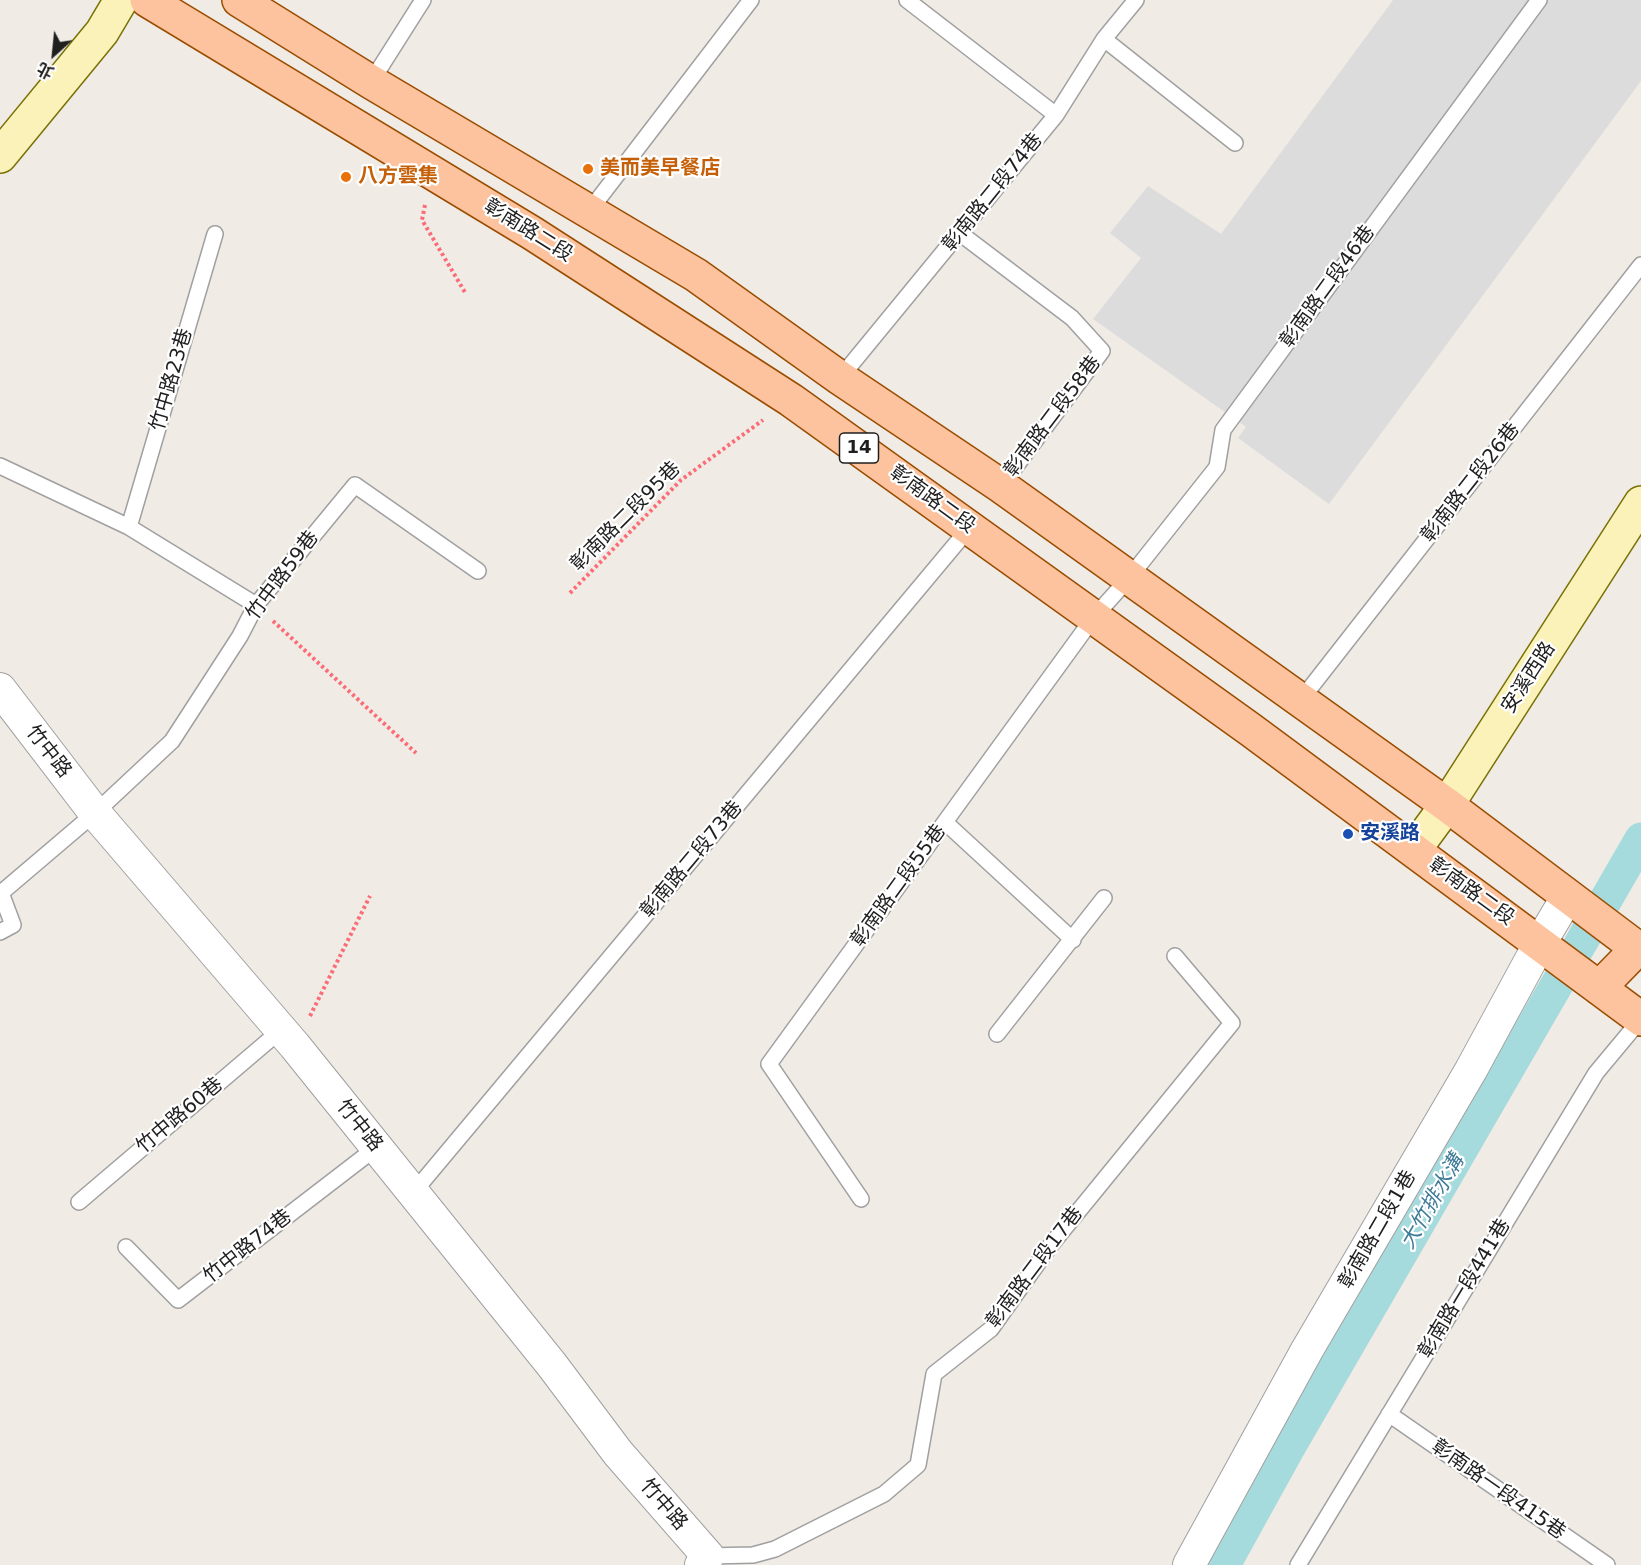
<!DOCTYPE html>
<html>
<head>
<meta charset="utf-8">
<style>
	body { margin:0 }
	#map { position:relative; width:1641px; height:1565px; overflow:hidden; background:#f0ebe5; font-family:"DejaVu Sans","Noto Sans TC",sans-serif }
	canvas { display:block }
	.north { position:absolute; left:24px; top:24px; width:60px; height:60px; -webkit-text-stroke:4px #fff; paint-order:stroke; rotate:207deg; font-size:16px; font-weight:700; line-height:24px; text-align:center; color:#1f1f1f }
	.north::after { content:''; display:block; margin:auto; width:21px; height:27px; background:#1f1f1f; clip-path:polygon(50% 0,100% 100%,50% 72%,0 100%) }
</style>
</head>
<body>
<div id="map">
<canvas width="1641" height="1565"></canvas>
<div class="north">北</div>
</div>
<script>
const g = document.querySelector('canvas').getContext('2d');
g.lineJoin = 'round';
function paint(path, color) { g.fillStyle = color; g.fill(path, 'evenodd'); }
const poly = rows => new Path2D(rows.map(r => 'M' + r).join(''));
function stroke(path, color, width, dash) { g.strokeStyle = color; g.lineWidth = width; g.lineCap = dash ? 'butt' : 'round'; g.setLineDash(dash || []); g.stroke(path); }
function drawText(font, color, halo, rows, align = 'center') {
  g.font = font + ' "DejaVu Sans","Noto Sans TC",sans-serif'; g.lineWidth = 4.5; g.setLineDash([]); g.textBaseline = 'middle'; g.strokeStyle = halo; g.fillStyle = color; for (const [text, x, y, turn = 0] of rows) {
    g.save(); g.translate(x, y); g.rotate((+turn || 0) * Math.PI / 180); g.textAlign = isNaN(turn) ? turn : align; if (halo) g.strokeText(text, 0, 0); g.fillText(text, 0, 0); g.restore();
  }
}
paint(poly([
	[1393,0,1641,0,1641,81,1329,504,1238,438,1246,427,1093,319,1141,258,1110,233,1148,186,1221,234]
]), '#dddcdc');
stroke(poly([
	[1224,1565,1288,1449,1641,839]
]), '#a6dbde', 33);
const lane = poly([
	[907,0,1056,115],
	[1104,39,1235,143],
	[371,82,423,0],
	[590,210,751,0],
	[961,234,1072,318,1102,351,1001,486],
	[840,378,1056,115,1104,39,1136,0],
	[0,466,129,527,256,605],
	[129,527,215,234],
	[1300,701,1641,265],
	[946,823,1073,940],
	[0,932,13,925,1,893,95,813,172,741,240,636,256,605,355,485,478,571],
	[997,1034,1104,898],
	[413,1193,970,527],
	[861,1199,769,1064,1094,617,1129,578,1217,467,1223,430,1539,0],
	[79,1202,281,1030],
	[126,1247,178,1300,377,1147],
	[1389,1414,1607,1565],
	[708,1556,753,1555,775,1549,884,1494,918,1465,934,1374,991,1329,1050,1246,1232,1023,1175,956],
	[1298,1565,1596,1073,1641,1019]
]);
const street = poly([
	[0,689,95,813,295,1046,552,1365,618,1453,708,1556,701,1565],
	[1189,1565,1307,1350,1471,1070,1540,943,1568,896]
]);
const secondary = poly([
	[0,156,102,32,121,0],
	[1414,850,1447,805,1641,503]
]);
const primary = poly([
	[147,0,532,233,791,400,1251,730,1641,1019],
	[239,0,371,82,696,275,840,378,1001,486,1447,805,1641,951],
	[1599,988,1638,948]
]);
stroke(lane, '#a0a0a0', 18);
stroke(street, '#a0a0a0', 34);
stroke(secondary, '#787104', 36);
stroke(primary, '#9a4d00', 36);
stroke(poly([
	[425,205,422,220,466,294],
	[570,593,681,480,763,420],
	[273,621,416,753],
	[310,1016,370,896]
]), '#fb6c76', 4, [3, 3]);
stroke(lane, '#fff', 15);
stroke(street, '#fff', 32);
stroke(secondary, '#faf2b9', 33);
stroke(primary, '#fcc39e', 33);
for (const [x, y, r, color] of [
	[588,169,6,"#e8710a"],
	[346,177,6,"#e8710a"],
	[1348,834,6,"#1a4fb4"]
]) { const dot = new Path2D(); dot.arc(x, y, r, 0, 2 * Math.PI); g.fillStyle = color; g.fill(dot); stroke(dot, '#fff', 2); }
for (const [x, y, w] of [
	[859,448,39]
]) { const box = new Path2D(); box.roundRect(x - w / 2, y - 15, w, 30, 4.5); g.fillStyle = '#fff'; g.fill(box); stroke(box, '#1f1f1f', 1.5); }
drawText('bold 18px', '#1f1f1f', null, [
	["14",859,448]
]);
drawText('bold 20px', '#c56008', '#fff', [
	["美而美早餐店",600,169],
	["八方雲集",358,177]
], 'left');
drawText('20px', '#1f1f1f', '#fff', [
	["彰南路二段74巷",993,193,-51],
	["彰南路二段",528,231,32],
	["彰南路二段46巷",1328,287,-54],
	["竹中路23巷",172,380,-74],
	["彰南路二段58巷",1053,417,-53],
	["彰南路二段26巷",1471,483,-52],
	["彰南路二段",932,500,36],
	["彰南路二段95巷",626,517,-45],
	["竹中路59巷",283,576,-53],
	["安溪西路",1529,678,-57],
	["竹中路",48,752,52],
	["彰南路二段73巷",692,860,-50],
	["彰南路二段55巷",899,886,-54],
	["彰南路二段",1471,892,36],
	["竹中路60巷",180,1116,-40],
	["竹中路",359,1126,51],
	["彰南路二段1巷",1378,1230,-60],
	["竹中路74巷",248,1247,-38],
	["彰南路二段17巷",1035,1268,-53],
	["彰南路一段441巷",1465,1289,-59],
	["彰南路一段415巷",1498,1490,35],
	["竹中路",663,1505,49]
]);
drawText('bold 20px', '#164399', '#fff', [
	["安溪路",1360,834]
], 'left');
drawText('italic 21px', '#417c98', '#fff', [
	["大竹排水溝",1433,1202,-60]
]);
</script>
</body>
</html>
